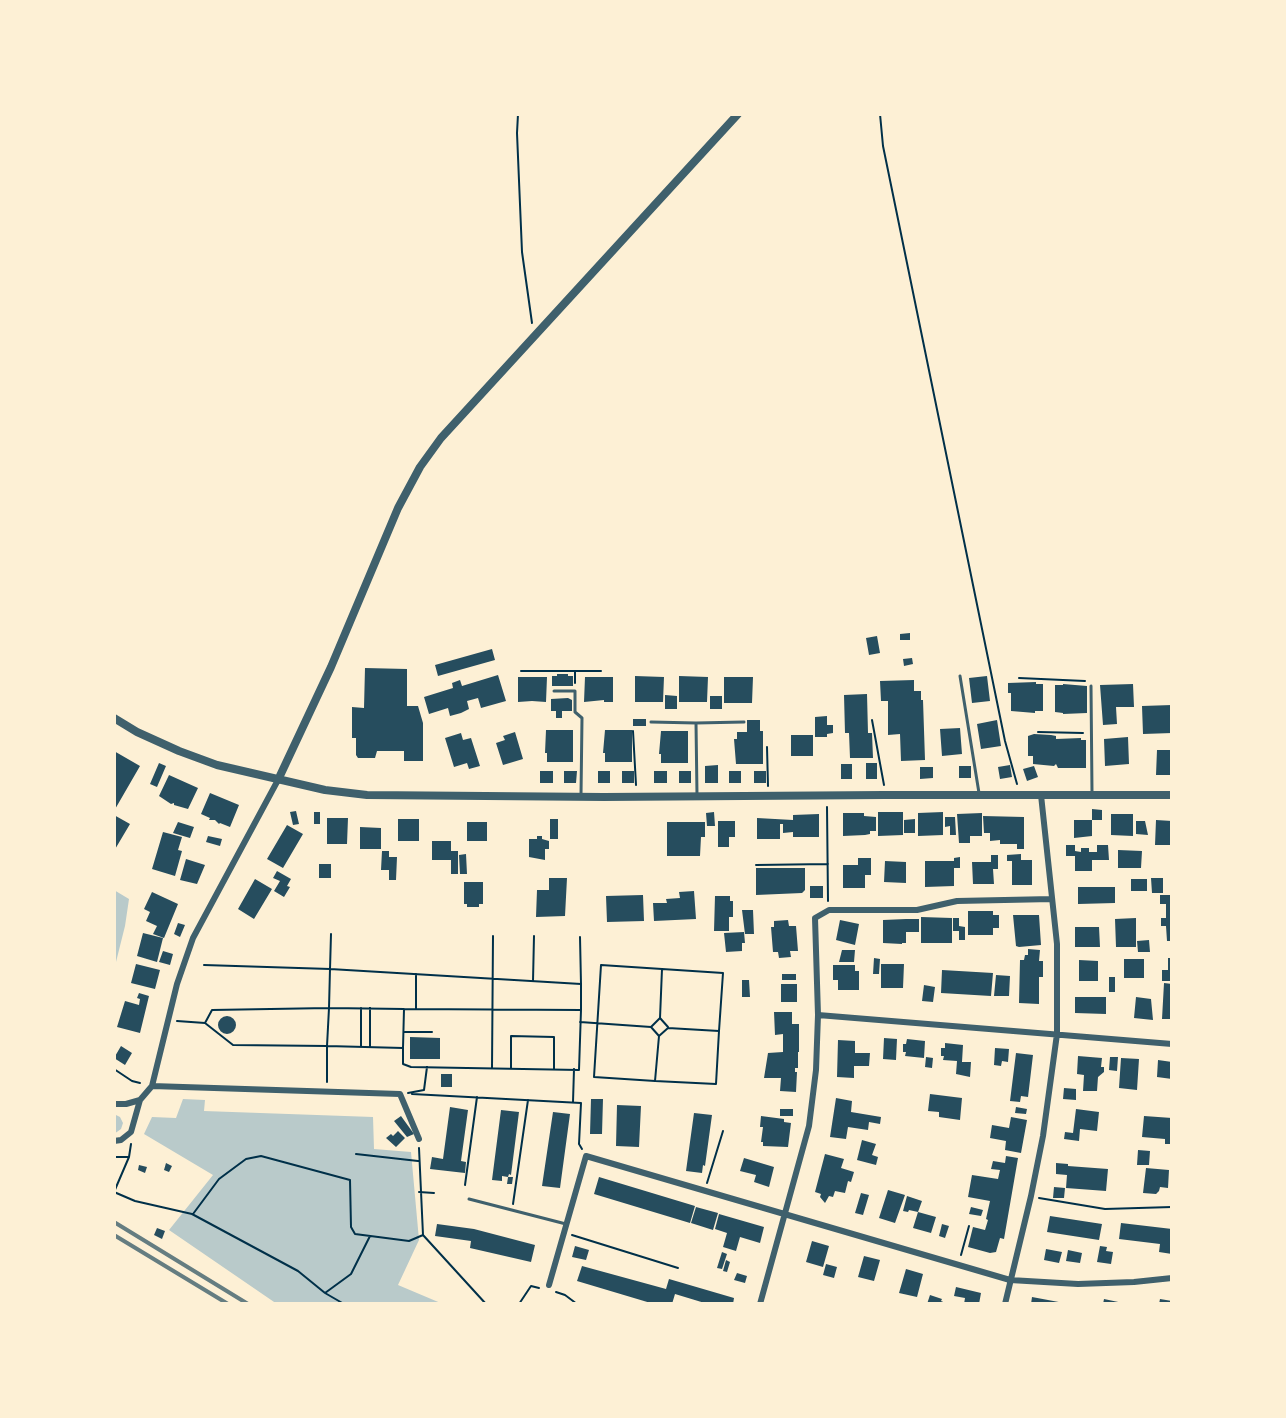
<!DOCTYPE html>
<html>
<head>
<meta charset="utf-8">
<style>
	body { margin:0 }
	#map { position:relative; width:1286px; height:1418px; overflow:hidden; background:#fdf0d5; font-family:Rubik,sans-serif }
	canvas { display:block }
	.frame { position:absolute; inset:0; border:116px solid #fdf0d5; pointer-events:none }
</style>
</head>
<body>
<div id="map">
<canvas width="1286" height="1418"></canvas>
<div class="frame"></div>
</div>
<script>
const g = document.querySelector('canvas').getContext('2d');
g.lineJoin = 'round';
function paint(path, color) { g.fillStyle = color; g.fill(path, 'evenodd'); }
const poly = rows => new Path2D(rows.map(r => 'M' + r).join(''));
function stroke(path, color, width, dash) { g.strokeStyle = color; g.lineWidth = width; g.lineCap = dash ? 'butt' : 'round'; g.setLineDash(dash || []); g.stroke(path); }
paint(poly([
	[114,890,129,899,125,926,114,970],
	[183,1099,205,1100,204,1111,373,1117,374,1149,411,1152,419,1240,398,1285,443,1304,277,1304,169,1230,213,1175,144,1134,152,1117,176,1118],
	[114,1114,120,1117,123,1123,121,1129,114,1134]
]), '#b9caca');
paint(poly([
	[910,633,910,640,900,640,900,634],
	[877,636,880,653,869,655,866,638],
	[492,649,495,660,438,676,435,665],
	[912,658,913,664,904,666,903,659],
	[365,668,407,669,407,706,418,706,423,723,423,761,404,761,404,751,377,751,375,758,358,758,356,755,356,738,352,738,352,707,364,708],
	[557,674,568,674,568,676,573,676,573,686,552,686,552,676,557,676],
	[498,675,506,701,481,708,478,698,467,701,469,709,461,713,450,716,448,708,429,714,424,697,453,688,452,683,460,680,462,686],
	[635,676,664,677,663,702,635,702],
	[679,676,708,677,707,702,679,702],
	[987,676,990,701,972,703,969,678],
	[518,677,547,677,546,702,532,701,518,702],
	[585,677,613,677,613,702,604,702,604,700,584,702],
	[724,677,753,677,752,703,724,703],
	[914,680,914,691,921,691,921,700,923,700,925,760,901,761,900,734,888,735,888,701,881,701,880,681],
	[1036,682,1036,684,1043,684,1043,711,1035,711,1035,713,1011,711,1011,693,1008,693,1008,683],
	[1063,684,1087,686,1087,713,1063,714,1063,713,1055,712,1055,685,1063,685],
	[1133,684,1134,707,1116,707,1117,724,1103,725,1100,685],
	[867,694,868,733,872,733,873,758,850,758,849,733,845,733,844,695],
	[665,695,677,696,677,709,665,709],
	[710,696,722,696,722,709,710,709],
	[568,698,572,700,572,711,562,711,562,718,556,718,556,711,551,711,551,699],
	[1172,705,1172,733,1143,734,1142,706],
	[827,716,827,725,833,725,833,733,827,734,827,737,815,737,815,717],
	[633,719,646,719,646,726,633,726],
	[747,720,760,720,760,731,763,731,763,764,736,764,734,739,737,739,737,732,747,732],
	[997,720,1001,746,981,749,977,724],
	[960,728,962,754,942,756,940,729],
	[546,730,573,730,573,762,547,762,547,753,545,753],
	[605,730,632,730,632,762,605,762,605,753,603,753],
	[661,731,688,731,688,763,661,763,661,754,659,754],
	[515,732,523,759,503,765,496,743,505,740,503,736],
	[461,733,463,740,471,738,480,766,469,769,467,763,454,767,445,738],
	[1034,734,1051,735,1056,736,1056,739,1081,738,1081,740,1086,740,1086,768,1058,768,1056,764,1054,766,1033,764,1033,756,1028,756,1028,736],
	[791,735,813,735,813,756,791,756],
	[1128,737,1129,764,1105,766,1104,739],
	[1157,750,1172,750,1172,775,1156,775],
	[114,751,140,766,114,811],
	[159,763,166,766,157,787,150,784],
	[866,763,877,763,877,779,866,779],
	[841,764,852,764,852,779,841,779],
	[718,765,718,783,705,783,705,766],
	[1010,765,1012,777,1000,779,998,767],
	[959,766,971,766,971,778,959,778],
	[1034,766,1038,777,1027,781,1023,769],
	[920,767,933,767,933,778,920,779],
	[540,771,553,771,553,783,540,783],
	[564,771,577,771,576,783,564,783],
	[598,771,610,771,610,783,598,783],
	[622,771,634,771,634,783,622,783],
	[654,771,667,771,667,783,654,783],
	[679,771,691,771,691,783,679,783],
	[729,771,741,771,741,783,729,783],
	[754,771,766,771,766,783,754,783],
	[169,775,198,788,188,809,174,805,174,803,171,804,159,796],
	[210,793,239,805,230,827,220,823,219,824,215,820,209,820,210,818,201,814],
	[1092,809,1102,810,1102,820,1092,820,1092,836,1074,838,1074,820,1092,820],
	[296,811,299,824,293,825,290,812],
	[314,812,320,812,320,824,314,824],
	[714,812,715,826,707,826,706,813],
	[878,812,903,812,903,835,878,836],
	[943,812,943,835,918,836,918,813],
	[843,813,864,813,864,816,876,817,876,831,870,831,870,834,865,835,843,836],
	[982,813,982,836,970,836,970,843,959,843,957,814],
	[819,814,819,837,793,837,793,832,783,833,783,824,780,824,780,839,757,839,757,818,793,820,793,815],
	[1111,814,1133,814,1133,836,1111,835],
	[114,815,130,824,114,851],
	[983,816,1024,817,1024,849,1017,849,1017,844,1000,844,1000,840,990,841,990,833,984,833],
	[945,817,955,817,956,835,950,835,950,826,945,827],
	[327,818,348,818,347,844,327,844],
	[398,819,419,819,419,841,398,841],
	[550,819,558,819,558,839,550,839],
	[915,819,915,833,904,833,904,820],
	[1156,820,1172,821,1172,845,1155,845],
	[718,821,735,821,735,837,729,837,729,847,718,847],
	[1136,821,1145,821,1148,835,1136,834],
	[178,822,194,827,190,838,173,833],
	[467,822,487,822,487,841,467,841],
	[667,822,705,822,705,837,701,837,700,856,667,856],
	[287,825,303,834,283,868,267,859],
	[360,827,381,828,381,849,360,849],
	[163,832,182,837,178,850,182,851,175,876,152,869],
	[208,836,222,839,220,846,206,842],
	[537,836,542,836,542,839,549,841,549,849,545,849,545,860,529,857,529,839,537,839],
	[432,841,451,841,451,851,458,851,458,874,451,874,451,860,432,860],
	[1066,845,1075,845,1075,851,1081,852,1081,848,1089,848,1089,852,1097,852,1097,845,1108,845,1109,860,1092,860,1092,871,1075,871,1075,856,1066,856],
	[1118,850,1142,851,1141,868,1118,868],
	[382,851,389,851,389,857,397,857,396,880,389,880,389,870,381,870],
	[466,854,467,874,460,874,459,855],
	[1021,854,1021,860,1032,860,1032,885,1012,885,1012,861,1007,861,1007,855],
	[991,855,998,855,998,869,993,869,994,884,973,884,972,862,991,862],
	[960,857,960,868,954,868,954,886,925,887,925,861,954,861,954,858],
	[858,858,871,858,871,875,865,875,865,888,843,888,843,865,858,865],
	[186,859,205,865,197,884,180,880],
	[885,861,906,862,906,883,884,882],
	[319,864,331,864,331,878,319,878],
	[756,868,805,868,805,890,802,893,756,895],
	[277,871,291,879,287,886,290,887,284,897,274,891,280,881,273,878],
	[549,878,567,878,565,916,536,917,537,890,549,890],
	[1151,878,1163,878,1163,893,1152,893],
	[255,879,272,889,254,919,238,909],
	[1131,879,1147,879,1147,891,1131,891],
	[464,882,483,882,483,904,479,904,479,907,467,907,467,904,464,904],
	[810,886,823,886,823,898,810,898],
	[1078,887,1115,887,1115,903,1078,904],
	[694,891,696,919,654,921,653,903,667,903,666,899,680,898,679,892],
	[152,892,178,904,164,938,153,934,157,926,146,921,150,912,144,909],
	[643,895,644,921,607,922,606,896],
	[1160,895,1172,895,1172,941,1167,941,1166,926,1161,926,1161,918,1166,918,1166,904,1160,904],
	[715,896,730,896,730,901,733,901,733,917,729,917,729,931,714,931],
	[742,910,753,910,754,934,745,934],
	[968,911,993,911,993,915,999,915,999,928,993,928,993,935,968,935],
	[1013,915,1039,915,1041,945,1019,947,1016,946],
	[921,917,952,918,952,943,921,943],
	[953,918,959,918,959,926,965,927,965,940,959,940,959,931,953,931],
	[1136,918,1136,947,1116,947,1115,919],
	[906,919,919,919,919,932,906,932,906,943,902,943,902,944,883,943,883,920],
	[788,920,789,926,796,926,798,951,790,951,791,957,779,958,778,952,773,952,771,927,774,927,774,921],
	[840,920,859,924,855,945,836,940],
	[178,923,185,925,180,937,174,934],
	[1075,927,1099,927,1100,947,1075,947],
	[744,932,745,943,742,943,742,951,726,952,724,933],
	[143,933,163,938,157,962,137,956],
	[1149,940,1150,952,1138,952,1137,941],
	[1028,949,1040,950,1039,961,1043,961,1043,977,1039,977,1039,1004,1019,1003,1020,960,1024,960,1025,955,1028,955],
	[842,950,855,950,854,962,839,962],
	[163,951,173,954,170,965,159,962],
	[874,958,880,959,879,974,873,974],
	[1168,958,1172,958,1172,981,1162,981,1162,970,1168,970],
	[1124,959,1144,959,1144,978,1124,978],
	[1079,960,1098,961,1098,981,1079,981],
	[136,964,160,970,155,989,131,983],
	[881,964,904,964,903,988,881,988],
	[833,965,855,965,855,971,859,971,859,990,838,990,838,980,833,980],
	[942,970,993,973,991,996,941,993],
	[782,974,796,974,796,980,782,980],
	[996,975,1010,976,1009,996,994,996],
	[1109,977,1115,977,1115,992,1109,992],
	[742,980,749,980,750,997,742,997],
	[1164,983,1172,984,1172,1019,1162,1019],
	[781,984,797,984,797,1002,781,1002],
	[924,985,935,987,933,1002,922,1001],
	[139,993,149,996,140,1033,117,1027,125,1001,139,1005,140,999,137,998],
	[1075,997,1106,997,1106,1014,1075,1013],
	[1136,997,1151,999,1153,1020,1134,1018],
	[774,1012,792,1012,792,1024,799,1024,799,1052,798,1052,798,1068,795,1068,795,1072,797,1072,796,1092,780,1091,781,1078,764,1078,768,1053,783,1052,783,1034,775,1035],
	'218 1025a9 9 0 1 1 18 0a9 9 0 1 1-18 0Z',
	[410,1037,440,1038,440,1059,410,1059],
	[884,1038,897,1039,896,1060,883,1059],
	[907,1039,925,1041,924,1058,905,1056,906,1052,903,1052,903,1044,906,1044],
	[838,1040,855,1041,855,1053,870,1053,869,1066,854,1066,854,1078,837,1077],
	[945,1043,963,1045,962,1062,971,1062,970,1077,956,1074,957,1061,943,1060,944,1056,941,1056,941,1048,945,1048],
	[121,1046,132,1053,125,1065,114,1058],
	[995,1048,1009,1049,1008,1062,1002,1061,1001,1066,994,1065],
	[1016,1053,1033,1055,1028,1097,1021,1096,1020,1102,1010,1101],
	[1078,1056,1102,1058,1101,1067,1104,1067,1104,1072,1098,1077,1097,1091,1083,1091,1084,1075,1077,1074],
	[926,1057,933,1058,932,1068,925,1067],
	[1110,1057,1118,1057,1117,1071,1109,1070],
	[1121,1058,1139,1059,1137,1090,1119,1088],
	[1158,1060,1172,1062,1172,1079,1157,1077],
	[441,1074,452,1074,452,1087,441,1087],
	[1064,1088,1076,1089,1076,1100,1063,1099],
	[930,1094,962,1098,960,1120,939,1117,939,1112,928,1111],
	[836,1098,852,1101,851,1112,881,1117,880,1124,869,1122,868,1130,848,1127,846,1139,830,1137],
	[591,1099,603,1099,602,1134,590,1134],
	[617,1105,641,1106,639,1147,616,1146],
	[450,1107,468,1110,461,1161,466,1162,465,1173,430,1169,432,1157,443,1159],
	[1016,1107,1027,1109,1026,1114,1015,1113],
	[780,1109,793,1109,793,1116,780,1116],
	[1076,1109,1099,1112,1097,1131,1080,1129,1079,1141,1064,1139,1065,1132,1073,1133],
	[501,1110,519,1112,511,1175,509,1174,508,1177,502,1176,502,1181,492,1180],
	[553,1112,570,1114,560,1188,542,1186],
	[694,1113,712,1115,705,1166,703,1165,702,1173,686,1171],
	[401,1116,414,1134,407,1137,394,1121],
	[761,1116,784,1119,784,1122,791,1123,788,1147,763,1146,763,1142,761,1142,763,1127,760,1127],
	[1144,1116,1172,1118,1172,1144,1165,1144,1165,1139,1142,1137],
	[1011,1117,1027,1120,1021,1153,1005,1150,1006,1141,990,1138,992,1125,1009,1128],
	[398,1131,405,1138,396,1147,386,1138,391,1134,393,1136],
	[862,1140,876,1144,872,1155,878,1157,876,1165,857,1160],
	[1138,1150,1150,1151,1149,1165,1137,1165],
	[825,1154,844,1159,841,1168,854,1172,851,1182,848,1181,845,1193,835,1191,833,1197,829,1196,825,1203,820,1197,821,1194,815,1192],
	[1006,1156,1018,1158,1004,1239,1000,1238,996,1252,990,1253,968,1247,973,1227,985,1230,988,1220,986,1219,990,1201,968,1197,972,1175,998,1179,1000,1170,991,1169,993,1161,1005,1163],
	[744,1158,774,1167,769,1187,754,1182,756,1175,740,1171],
	[166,1163,172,1166,169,1172,164,1170],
	[1056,1163,1068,1164,1068,1166,1108,1169,1106,1191,1066,1188,1067,1175,1056,1174],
	[139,1165,147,1167,145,1173,138,1170],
	[1146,1168,1169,1170,1168,1188,1160,1187,1159,1191,1156,1194,1143,1193],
	[508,1177,513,1177,512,1184,507,1184],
	[599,1177,695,1206,690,1223,594,1194],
	[1054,1187,1065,1188,1064,1198,1053,1198],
	[888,1190,905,1195,895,1223,879,1218],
	[861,1193,869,1195,863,1215,855,1213],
	[907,1196,922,1201,918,1212,936,1217,931,1233,913,1228,918,1212,909,1210,908,1212,903,1211],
	[696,1207,718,1213,713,1230,691,1223],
	[971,1207,983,1210,981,1216,969,1214],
	[719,1214,764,1227,760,1243,740,1237,736,1251,723,1247,727,1233,715,1229],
	[1050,1216,1102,1224,1099,1240,1047,1232],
	[1121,1223,1172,1229,1172,1254,1159,1252,1160,1244,1119,1239],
	[437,1224,474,1229,535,1245,531,1262,470,1248,471,1241,435,1236],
	[942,1224,949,1226,945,1238,939,1236],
	[157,1228,165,1231,162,1239,154,1235],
	[812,1241,829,1246,823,1267,806,1262],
	[575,1246,589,1250,586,1260,572,1257],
	[1100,1246,1107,1247,1106,1251,1113,1252,1111,1264,1097,1262],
	[1046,1249,1062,1252,1059,1263,1044,1260],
	[1068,1250,1082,1253,1080,1263,1066,1261],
	[722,1252,727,1254,722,1269,717,1268],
	[864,1256,880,1260,874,1281,858,1277],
	[726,1260,730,1262,727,1272,723,1271],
	[826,1264,837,1267,834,1278,823,1275],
	[582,1266,666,1289,669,1279,734,1298,733,1304,708,1304,675,1294,672,1304,654,1304,577,1281],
	[906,1269,923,1274,917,1297,899,1293],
	[737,1273,747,1276,745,1283,734,1280],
	[956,1287,981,1293,979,1304,964,1304,965,1298,954,1296],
	[930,1295,942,1299,941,1301,948,1304,927,1304],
	[1032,1297,1064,1303,1064,1304,1031,1304],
	[1104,1299,1123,1303,1123,1304,1103,1304],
	[1160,1299,1172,1301,1172,1304,1159,1304]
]), '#264d5e');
stroke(poly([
	[518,114,517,133,522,252,532,323],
	[880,114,883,146,1005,741,1017,784],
	[521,671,601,671],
	[575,671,575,683],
	[1019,678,1085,681],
	[872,720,884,785],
	[633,731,636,785],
	[1038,732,1083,733],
	[767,747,768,786],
	[827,807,828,901],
	[756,865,828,864],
	[204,965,330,969,331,934],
	[416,974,416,1009],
	[533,981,534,936],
	[361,1008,361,1047],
	[370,1008,370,1047],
	[581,1010,581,984],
	[660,1018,668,1027],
	[177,1021,205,1023,212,1010,329,1008,330,969,581,984,580,937],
	[580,1022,651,1027,659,1036,668,1028,719,1031,723,973,662,969,660,1018,651,1027],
	[205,1023,233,1045,327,1046,403,1048,404,1009,329,1008,327,1046,327,1082],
	[405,1032,432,1032],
	[659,1036,655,1081,594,1077,601,965,662,969],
	[403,1048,403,1064,411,1067,579,1070,581,1010,404,1009],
	[492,1068,493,936],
	[511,1068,511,1036,554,1037,554,1069],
	[114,1069,132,1081,140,1083],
	[655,1081,716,1084,719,1031],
	[408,1093,424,1090,427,1067],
	[412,1094,581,1103,579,1144,582,1149],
	[573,1102,574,1069],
	[419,1148,423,1235,486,1304],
	[356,1154,418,1161],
	[114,1157,129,1157,131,1144],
	[707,1183,723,1131],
	[465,1185,477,1097],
	[114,1192,135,1201,192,1214,298,1271,325,1293,344,1304],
	[114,1192,129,1157],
	[419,1192,434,1193],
	[1039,1198,1105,1209,1172,1207],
	[513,1204,528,1100],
	[193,1214,219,1179,246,1159,261,1156,350,1180,351,1227,355,1234,409,1241,423,1235],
	[572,1235,678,1268],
	[961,1255,969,1226],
	[556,1292,565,1295,577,1304],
	[325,1293,351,1274,370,1236],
	[519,1304,531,1286,539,1288]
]), '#003049', 2);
stroke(poly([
	[960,676,979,793],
	[1091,686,1092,792],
	[554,691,575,691,575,712,582,718,581,795],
	[651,722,696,723,697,795],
	[696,723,744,722],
	[469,1199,566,1224]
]), '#3f606c', 3);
stroke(poly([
	[818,1015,1172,1044],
	[152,1086,400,1094,419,1139],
	[114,1104,126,1104,140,1100],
	[114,1141,121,1140,131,1132,140,1100,152,1086,177,984,193,938,278,780],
	[549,1285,586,1156,1010,1280,1078,1284,1134,1282,1172,1278],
	[760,1304,809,1126,816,1070,818,1015,815,918,829,910,917,910,957,901,1052,899],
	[1005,1304,1031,1196,1043,1136,1057,1034,1057,944,1041,795]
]), '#3f606c', 6);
stroke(poly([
	[114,718,137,732,179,751,217,765,325,790,367,795,604,797,884,795,1172,795],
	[278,780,331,667,398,508,420,467,441,438,738,114]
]), '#3f606c', 8);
stroke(poly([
	[114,1222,248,1304],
	[114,1235,228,1304]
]), '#657d81', 4);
</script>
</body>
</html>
